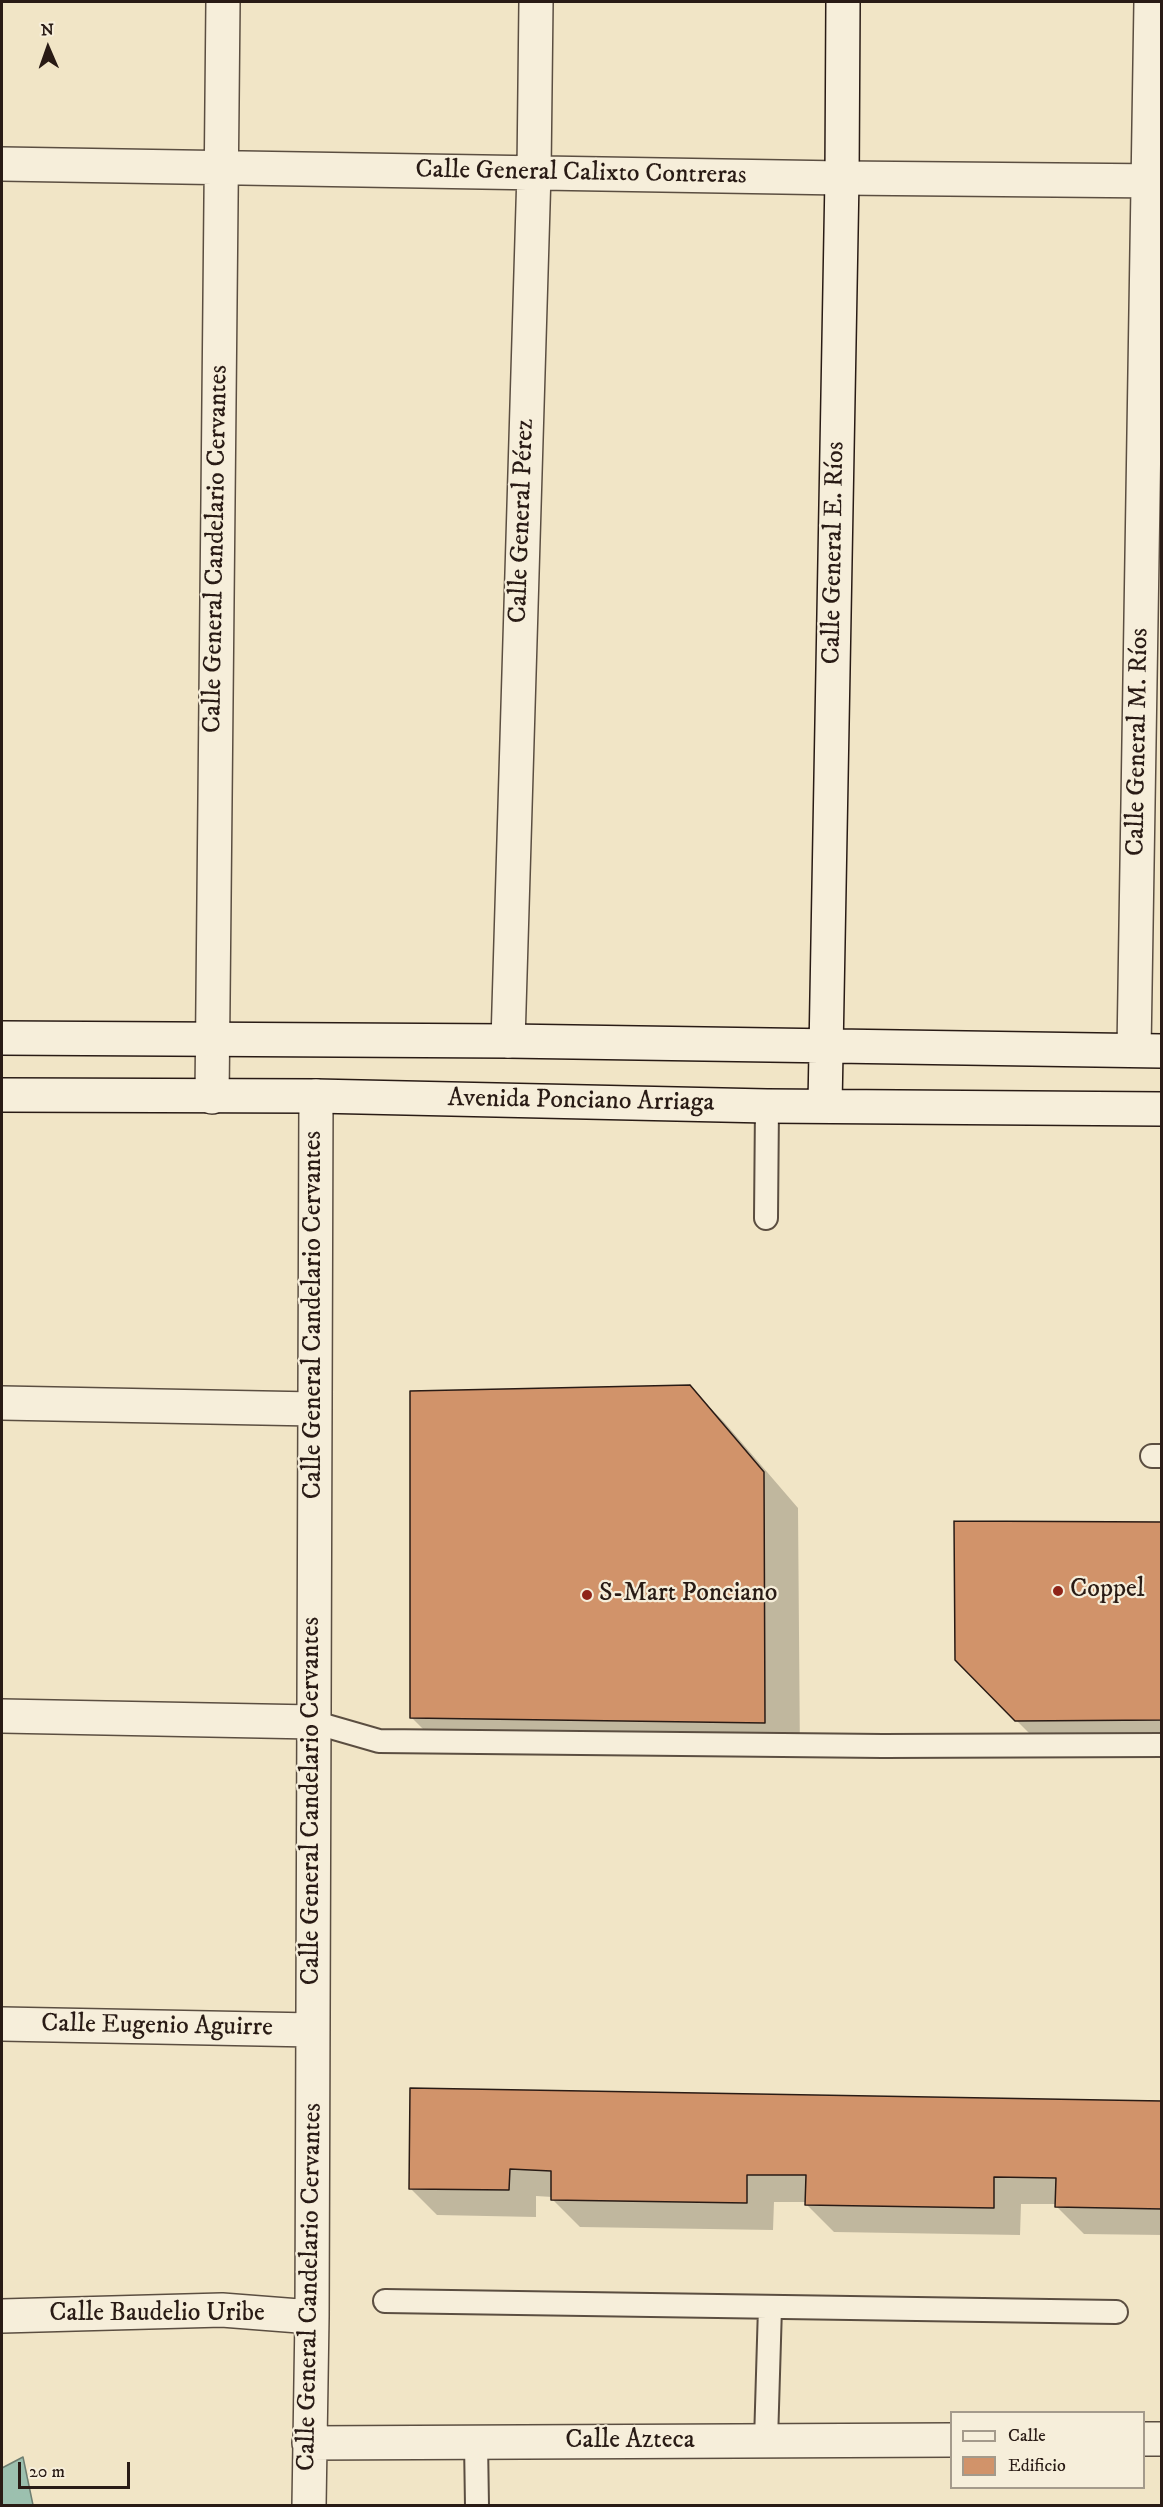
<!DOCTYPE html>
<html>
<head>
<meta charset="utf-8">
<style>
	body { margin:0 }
	#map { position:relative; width:1163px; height:2507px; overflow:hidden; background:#f1e5c6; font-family:"IM FELL DW Pica",serif }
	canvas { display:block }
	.frame { position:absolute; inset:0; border:3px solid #291b15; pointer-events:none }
	.legend { position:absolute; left:950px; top:2411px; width:195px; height:78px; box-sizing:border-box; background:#f6eeda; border:2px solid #a49a8b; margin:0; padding:8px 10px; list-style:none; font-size:18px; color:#291b15 }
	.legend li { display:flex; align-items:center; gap:12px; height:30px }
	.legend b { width:30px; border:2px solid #a49a8b }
	.north { position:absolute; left:18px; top:18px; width:60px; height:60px; -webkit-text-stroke:4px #f6eeda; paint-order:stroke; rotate:358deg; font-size:16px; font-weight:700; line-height:24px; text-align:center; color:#291b15 }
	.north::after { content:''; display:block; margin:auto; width:21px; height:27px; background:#291b15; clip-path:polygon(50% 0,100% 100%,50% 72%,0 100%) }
	.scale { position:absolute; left:18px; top:2462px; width:112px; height:27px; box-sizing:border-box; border:3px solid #291b15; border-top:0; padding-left:8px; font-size:18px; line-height:21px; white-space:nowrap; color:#291b15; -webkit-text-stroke:4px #f6eeda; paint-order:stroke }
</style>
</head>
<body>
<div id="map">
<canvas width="1163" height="2507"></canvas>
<div class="frame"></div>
<ul class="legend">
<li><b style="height:8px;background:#f6eeda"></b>Calle</li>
<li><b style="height:16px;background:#d1936a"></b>Edificio</li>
</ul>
<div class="north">N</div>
<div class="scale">20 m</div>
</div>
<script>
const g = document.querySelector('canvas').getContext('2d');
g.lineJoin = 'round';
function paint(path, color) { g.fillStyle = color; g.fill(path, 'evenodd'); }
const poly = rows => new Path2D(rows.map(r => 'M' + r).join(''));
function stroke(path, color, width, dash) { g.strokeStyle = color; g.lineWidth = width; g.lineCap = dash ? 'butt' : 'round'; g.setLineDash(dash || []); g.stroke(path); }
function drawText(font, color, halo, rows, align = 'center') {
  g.font = font + ' "IM FELL DW Pica",serif'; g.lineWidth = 4.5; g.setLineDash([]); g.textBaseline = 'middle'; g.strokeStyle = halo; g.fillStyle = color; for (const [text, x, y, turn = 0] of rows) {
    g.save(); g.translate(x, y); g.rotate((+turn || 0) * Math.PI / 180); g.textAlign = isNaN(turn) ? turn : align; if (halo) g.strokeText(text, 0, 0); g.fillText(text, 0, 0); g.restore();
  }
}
const water = poly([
	[23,2457,33,2505,2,2505,2,2468,23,2457]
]);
paint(water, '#9cc0af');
stroke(water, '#6e7e71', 1.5);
paint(poly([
	[689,1386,724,1422,798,1508,800,1757,446,1752,411,1717],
	[1162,1523,1162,1754,1052,1756,1016,1720],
	[412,2090,1162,2103,1162,2235,1084,2234,1057,2207,1057,2204,1021,2204,1020,2235,834,2232,807,2205,807,2202,774,2202,773,2230,580,2227,552,2199,552,2197,536,2196,536,2217,437,2215,410,2188]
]), '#0003');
const building = poly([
	[690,1385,764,1472,765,1723,410,1718,410,1391,690,1385],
	[954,1521,1162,1522,1162,1720,1015,1721,955,1660,954,1521],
	[410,2088,1162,2101,1162,2209,1055,2207,1056,2178,994,2177,994,2208,805,2205,806,2175,747,2175,747,2203,551,2200,551,2171,510,2169,509,2190,409,2189,410,2088]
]);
paint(building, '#d1936a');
stroke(building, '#291b15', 1.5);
const lane = poly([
	[766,1218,767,1106],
	[1152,1456,1162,1456],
	[313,1722,379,1741,883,1746,1162,1745],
	[385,2301,1116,2312],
	[766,2441,770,2307],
	[476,2442,477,2506]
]);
const street = poly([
	[2,164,842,178,1162,181],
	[508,1041,534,172,536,2],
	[1134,1050,1151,2],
	[212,1097,223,2],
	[2,1403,314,1409],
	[2,1716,313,1722],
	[2,2024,313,2030],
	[2,2316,222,2310,312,2317],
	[1144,2439,1162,2439],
	[309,2443,952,2440],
	[309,2506,312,2317,316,1096]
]);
const secondary = poly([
	[2,1038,508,1041,1162,1051],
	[2,1095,316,1096,767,1106,1162,1109],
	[825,1105,842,178,843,2]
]);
stroke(lane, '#5b4e41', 26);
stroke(street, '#5b4e41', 36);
stroke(secondary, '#291b15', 36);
stroke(lane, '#f6eeda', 22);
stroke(street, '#f6eeda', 33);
stroke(secondary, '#f6eeda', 33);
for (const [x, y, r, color] of [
	[1058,1591,6,"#8f2418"],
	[587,1595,6,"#8f2418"]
]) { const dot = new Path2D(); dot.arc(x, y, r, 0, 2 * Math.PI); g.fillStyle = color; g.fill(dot); stroke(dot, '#f6eeda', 2); }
drawText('26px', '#291b15', '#f6eeda', [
	["Calle General Calixto Contreras",581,174,1],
	["Calle General Pérez",523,521,-88],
	["Calle General Candelario Cervantes",217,549,-89],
	["Calle General E. Ríos",835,553,-89],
	["Calle General M. Ríos",1139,742,-89],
	["Avenida Ponciano Arriaga",581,1102,1],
	["Calle General Candelario Cervantes",315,1315,-90],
	["Calle General Candelario Cervantes",313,1801,-90],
	["Calle Eugenio Aguirre",157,2027,1],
	["Calle General Candelario Cervantes",311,2287,-89],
	["Calle Baudelio Uribe",157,2315],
	["Calle Azteca",630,2442]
]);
drawText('26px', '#291b15', '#f6eeda', [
	["Coppel",1070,1591],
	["S-Mart Ponciano",599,1595]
], 'left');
</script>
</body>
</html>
